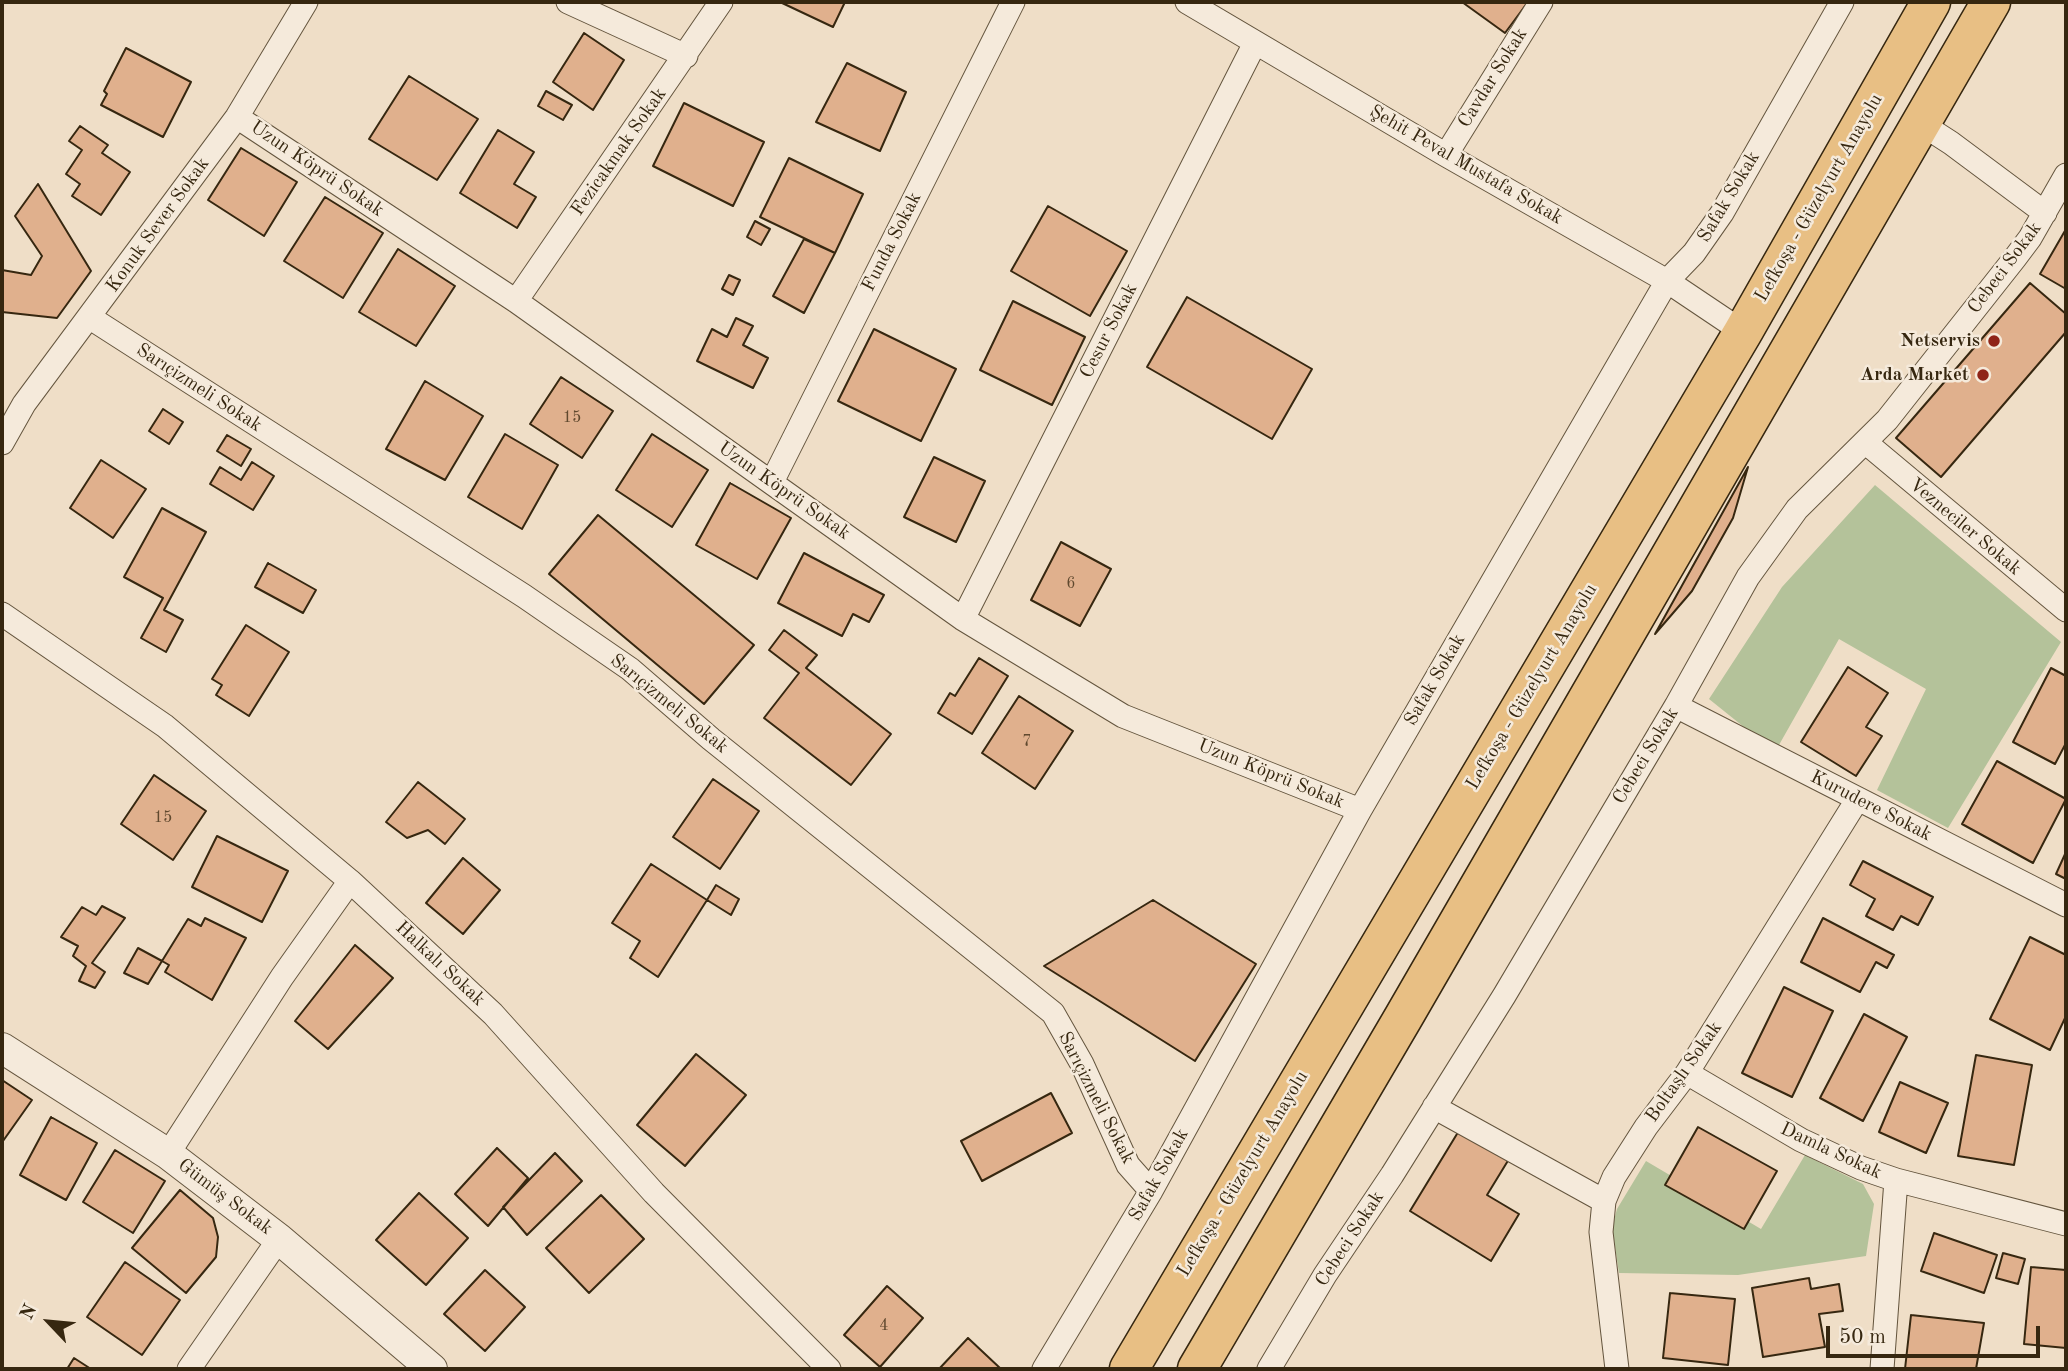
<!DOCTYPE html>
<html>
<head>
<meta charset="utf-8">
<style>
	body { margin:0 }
	#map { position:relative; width:2068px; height:1371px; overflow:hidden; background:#efdec7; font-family:"Old Standard TT",serif }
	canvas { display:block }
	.frame { position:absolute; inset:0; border:4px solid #362710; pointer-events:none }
	.north { position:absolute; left:14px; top:1287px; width:70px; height:70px; -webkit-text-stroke:5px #f5eadb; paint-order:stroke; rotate:296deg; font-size:19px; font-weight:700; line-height:28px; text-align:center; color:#362710 }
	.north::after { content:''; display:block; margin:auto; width:24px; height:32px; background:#362710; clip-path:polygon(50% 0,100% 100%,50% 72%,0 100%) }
	.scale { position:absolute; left:1826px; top:1326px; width:214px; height:32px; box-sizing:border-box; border:4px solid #362710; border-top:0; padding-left:9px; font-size:21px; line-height:24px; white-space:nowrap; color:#362710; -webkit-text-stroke:5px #f5eadb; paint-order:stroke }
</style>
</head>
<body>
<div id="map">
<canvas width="2068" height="1371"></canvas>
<div class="frame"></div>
<div class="north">N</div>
<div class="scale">50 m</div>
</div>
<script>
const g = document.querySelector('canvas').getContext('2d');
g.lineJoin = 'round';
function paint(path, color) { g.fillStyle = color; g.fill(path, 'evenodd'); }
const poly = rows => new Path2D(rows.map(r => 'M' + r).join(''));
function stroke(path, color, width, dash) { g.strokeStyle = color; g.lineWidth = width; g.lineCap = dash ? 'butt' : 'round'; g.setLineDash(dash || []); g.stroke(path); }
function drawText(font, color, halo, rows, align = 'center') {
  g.font = font + ' "Old Standard TT",serif'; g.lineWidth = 5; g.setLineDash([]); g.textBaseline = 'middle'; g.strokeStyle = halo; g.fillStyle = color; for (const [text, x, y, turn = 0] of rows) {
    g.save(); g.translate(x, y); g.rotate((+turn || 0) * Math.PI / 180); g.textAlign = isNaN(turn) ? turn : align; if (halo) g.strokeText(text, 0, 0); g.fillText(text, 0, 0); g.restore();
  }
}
paint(poly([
	[1875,485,2061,642,1948,828,1877,790,1926,689,1839,639,1775,752,1709,699,1782,587],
	[1805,1155,1863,1184,1874,1204,1866,1256,1738,1275,1619,1273,1612,1227,1617,1209,1646,1161,1761,1229]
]), '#b4c29a');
const building = poly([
	[780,2,845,2,833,27,780,2],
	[1462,2,1528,2,1505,33,1462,2],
	[584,33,624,60,593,110,553,82,584,33],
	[126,48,191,82,163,137,101,105,107,94,104,91,126,48],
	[847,63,906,92,880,151,816,122,847,63],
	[409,76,478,119,437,180,369,139,409,76],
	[546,91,572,105,563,120,538,106,546,91],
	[684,103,764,142,733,206,653,166,684,103],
	[80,126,108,145,102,153,130,172,101,215,72,196,80,184,66,174,82,150,69,141,80,126],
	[498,130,534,152,514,184,536,197,517,228,460,193,498,130],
	[241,148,297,182,264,236,208,200,241,148],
	[789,158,863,194,835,253,760,217,789,158],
	[38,184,91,271,57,318,2,312,2,270,31,275,42,256,15,216,38,184],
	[325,197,383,233,343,298,284,261,325,197],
	[1048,206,1127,251,1090,316,1011,271,1048,206],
	[755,221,770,229,761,245,747,237,755,221],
	[2066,229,2066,289,2040,274,2066,229],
	[804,239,835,253,804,313,773,296,804,239],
	[398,249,455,286,416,346,359,312,398,249],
	[729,275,740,280,733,295,722,289,729,275],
	[2030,283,2066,314,2066,332,1941,477,1896,438,2030,283],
	[1187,297,1312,369,1272,439,1147,367,1187,297],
	[1013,301,1085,337,1052,405,980,370,1013,301],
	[736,318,753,326,743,345,768,358,753,388,697,361,712,329,727,337,736,318],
	[874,329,956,369,921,441,838,401,874,329],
	[561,377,613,411,582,458,530,424,561,377],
	[425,381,483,416,445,480,386,449,425,381],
	[163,409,183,422,169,444,149,431,163,409],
	[505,434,558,465,522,529,468,497,505,434],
	[652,434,708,470,672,527,616,490,652,434],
	[227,435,251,449,241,466,217,451,227,435],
	[934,457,985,481,956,542,904,517,934,457],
	[101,460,146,489,113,538,70,508,101,460],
	[252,462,274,476,253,510,210,484,220,467,241,480,252,462],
	[1748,467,1733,518,1692,591,1655,634,1748,467],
	[730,483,791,518,757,579,696,545,730,483],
	[162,508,206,532,164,610,183,620,166,652,141,638,163,598,124,577,162,508],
	[598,515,754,645,704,704,549,574,598,515],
	[1061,542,1111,569,1080,626,1031,600,1061,542],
	[804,553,884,595,869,622,853,614,842,636,778,603,804,553],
	[268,563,316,590,303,613,255,587,268,563],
	[246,625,289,652,249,716,216,695,222,685,212,679,246,625],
	[784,630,817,655,806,668,891,734,851,785,764,718,799,673,769,650,784,630],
	[979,658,1008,676,972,734,938,713,950,693,955,696,979,658],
	[1848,667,1888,693,1866,727,1882,736,1856,776,1801,742,1848,667],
	[2051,668,2066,676,2066,743,2055,764,2013,742,2051,668],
	[1019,696,1073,731,1035,789,982,753,1019,696],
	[1997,761,2066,799,2033,863,1962,824,1997,761],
	[154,775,206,811,173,860,121,824,154,775],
	[713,779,759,811,720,869,673,837,713,779],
	[418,782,465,819,445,844,428,830,407,838,386,822,418,782],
	[217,836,288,871,262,922,192,887,217,836],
	[2066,852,2066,879,2056,874,2066,852],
	[463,858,500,890,463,934,426,903,463,858],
	[1863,861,1933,897,1918,925,1901,916,1893,930,1866,916,1875,899,1850,885,1863,861],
	[651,864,707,900,658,977,630,958,640,941,612,923,651,864],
	[716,885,739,899,731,915,707,900,716,885],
	[1153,900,1256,964,1195,1061,1044,966,1153,900],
	[102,906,125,918,92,963,105,972,95,988,79,981,86,966,73,956,78,946,61,937,82,907,96,915,102,906],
	[205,918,246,938,212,1000,165,972,169,965,162,961,188,919,201,926,205,918],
	[1823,918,1894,955,1887,968,1876,962,1860,992,1801,962,1823,918],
	[2030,937,2066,955,2066,1016,2050,1050,1990,1019,2030,937],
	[355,945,393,978,328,1049,295,1021,355,945],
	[138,948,162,961,148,984,124,973,138,948],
	[1784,987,1833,1011,1792,1097,1742,1073,1784,987],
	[1864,1014,1907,1037,1863,1121,1820,1098,1864,1014],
	[696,1054,746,1095,685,1166,637,1125,696,1054],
	[1976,1055,2032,1065,2014,1165,1958,1156,1976,1055],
	[2,1080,32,1100,3,1141,2,1140,2,1080],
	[1900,1082,1948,1103,1926,1153,1879,1132,1900,1082],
	[1051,1093,1072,1133,982,1181,961,1141,1051,1093],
	[51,1117,97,1143,66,1200,20,1175,51,1117],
	[1698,1127,1777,1171,1744,1229,1665,1185,1698,1127],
	[1460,1129,1509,1159,1487,1195,1519,1214,1491,1261,1410,1211,1460,1129],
	[497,1148,528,1178,488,1226,455,1194,497,1148],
	[115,1150,165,1181,133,1233,83,1202,115,1150],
	[555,1153,582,1181,527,1235,503,1207,555,1153],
	[180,1190,213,1218,218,1237,216,1257,186,1293,132,1248,180,1190],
	[419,1193,468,1238,426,1285,376,1240,419,1193],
	[601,1195,644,1239,589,1293,546,1248,601,1195],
	[1934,1233,1997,1255,1984,1293,1921,1271,1934,1233],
	[2003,1253,2025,1259,2018,1284,1996,1278,2003,1253],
	[125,1262,180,1300,142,1355,87,1317,125,1262],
	[2031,1267,2066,1270,2066,1348,2024,1344,2031,1267],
	[485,1270,525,1307,485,1351,444,1314,485,1270],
	[1809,1278,1811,1289,1839,1284,1843,1311,1819,1314,1825,1347,1763,1357,1752,1288,1809,1278],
	[887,1286,923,1318,880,1367,844,1335,887,1286],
	[1670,1293,1735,1299,1728,1365,1663,1358,1670,1293],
	[1911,1315,1984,1323,1976,1369,1905,1369,1911,1315],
	[968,1338,1001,1369,939,1369,968,1338],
	[74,1358,91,1369,67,1369,74,1358]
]);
paint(building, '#e0b08d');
stroke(building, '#362710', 2);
const minor = poly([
	[568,2,686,56],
	[1187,2,1446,155,1667,281,1743,332],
	[237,117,516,301,963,619,1123,716,1360,810],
	[1920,123,1951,143,2045,213],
	[1446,155,1541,2],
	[516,301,721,2],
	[89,317,524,596,630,669,711,739,1053,1013,1082,1064,1128,1165,1151,1191],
	[1865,442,2066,610],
	[2,443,24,404,237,117,306,2],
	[772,482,1013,2],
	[2,614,165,726,350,881,493,1014,654,1193,829,1369],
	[963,619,1255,43],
	[1676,706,2066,905],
	[1687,1073,1801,1140,1861,1168,1896,1180,2066,1224],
	[1434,1107,1604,1201],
	[168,1154,282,977,350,881],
	[189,1369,279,1239],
	[1044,1369,1151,1191,1360,810,1667,281,1694,253,1722,213,1842,2],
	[1269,1369,1325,1275,1392,1175,1504,996,1676,706,1748,577,1797,509,1887,420,2015,258,2030,238,2066,175],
	[1617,1369,1601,1232,1604,1201,1614,1177,1646,1127,1687,1073,1857,800],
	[1882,1369,1896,1180]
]);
const tertiary = poly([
	[2,1048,168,1154,279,1239,432,1369]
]);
const trunk = poly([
	[1129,1369,1743,332,1931,2],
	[1197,1369,1403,1018,1991,2]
]);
stroke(minor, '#64553e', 25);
stroke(tertiary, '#64553e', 32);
stroke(trunk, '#362710', 41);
stroke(minor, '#f5eadb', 23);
stroke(tertiary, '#f5eadb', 30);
stroke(trunk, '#e8bf84', 38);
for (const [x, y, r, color] of [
	[1994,341,7,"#8f2418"],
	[1983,375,7,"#8f2418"]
]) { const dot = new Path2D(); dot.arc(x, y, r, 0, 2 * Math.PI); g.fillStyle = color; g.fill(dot); stroke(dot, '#f5eadb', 2.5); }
drawText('16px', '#60492f', null, [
	["15",572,418],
	["6",1071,584],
	["7",1027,742],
	["15",163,818],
	["4",884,1326]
]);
drawText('19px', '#362710', '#f5eadb', [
	["Cavdar Sokak",1493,78,-58],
	["Fezicakmak Sokak",619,152,-55],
	["Şehit Peval Mustafa Sokak",1466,165,30],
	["Uzun Köprü Sokak",317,169,34],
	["Safak Sokak",1729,197,-59],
	["Lefkoşa - Güzelyurt Anayolu",1819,198,-60],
	["Konuk Sever Sokak",158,225,-54],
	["Funda Sokak",892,242,-63],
	["Cebeci Sokak",2005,268,-53],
	["Cesur Sokak",1109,331,-63],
	["Sarıçizmeli Sokak",199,388,33],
	["Uzun Köprü Sokak",784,491,35],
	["Vezneciler Sokak",1965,527,40],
	["Safak Sokak",1435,680,-60],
	["Lefkoşa - Güzelyurt Anayolu",1532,687,-59],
	["Sarıçizmeli Sokak",669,704,39],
	["Cebeci Sokak",1646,756,-59],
	["Uzun Köprü Sokak",1271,774,22],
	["Kurudere Sokak",1871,806,27],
	["Halkalı Sokak",440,964,43],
	["Boltaşlı Sokak",1684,1072,-55],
	["Sarıçizmeli Sokak",1096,1098,63],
	["Damla Sokak",1831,1151,25],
	["Lefkoşa - Güzelyurt Anayolu",1243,1174,-59],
	["Safak Sokak",1159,1175,-61],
	["Gümüş Sokak",225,1197,37],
	["Cebeci Sokak",1350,1239,-57]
]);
drawText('bold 19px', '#362710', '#f5eadb', [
	["Netservis",1980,341],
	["Arda Market",1969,375]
], 'right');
</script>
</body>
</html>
